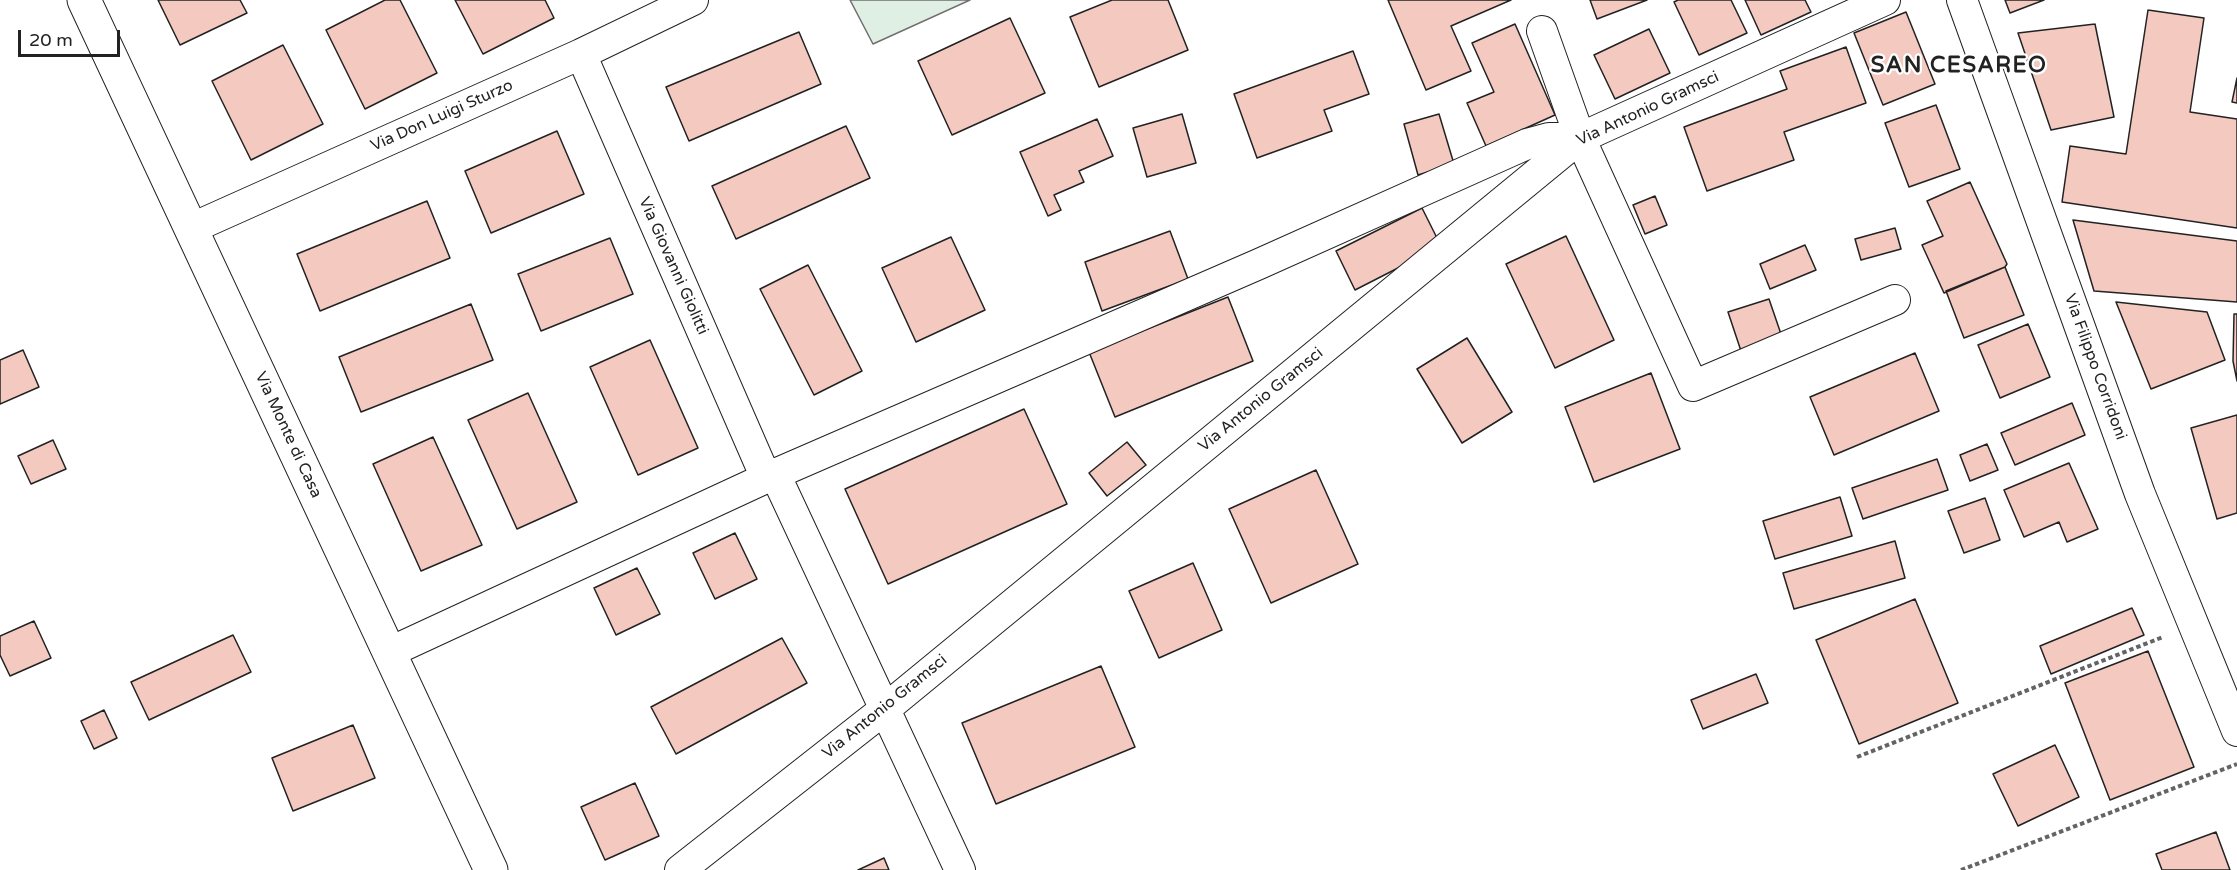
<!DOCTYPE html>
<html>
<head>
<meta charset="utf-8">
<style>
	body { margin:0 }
	#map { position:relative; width:2237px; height:870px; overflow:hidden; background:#fff; font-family:"Varela Round",sans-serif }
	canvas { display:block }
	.scale { position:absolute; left:18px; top:30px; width:102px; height:27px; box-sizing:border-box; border:3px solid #222; border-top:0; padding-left:8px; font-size:18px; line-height:21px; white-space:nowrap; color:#222; -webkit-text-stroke:4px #fff; paint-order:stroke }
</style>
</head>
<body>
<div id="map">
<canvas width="2237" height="870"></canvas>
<div class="scale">20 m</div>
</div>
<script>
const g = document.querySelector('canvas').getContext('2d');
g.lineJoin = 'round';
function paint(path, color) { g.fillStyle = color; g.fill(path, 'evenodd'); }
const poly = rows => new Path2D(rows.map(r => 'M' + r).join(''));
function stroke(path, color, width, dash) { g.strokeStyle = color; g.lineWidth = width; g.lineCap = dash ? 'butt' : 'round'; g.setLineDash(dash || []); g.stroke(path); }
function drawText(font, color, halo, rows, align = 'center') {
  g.font = font + ' "Varela Round",sans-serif'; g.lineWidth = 4.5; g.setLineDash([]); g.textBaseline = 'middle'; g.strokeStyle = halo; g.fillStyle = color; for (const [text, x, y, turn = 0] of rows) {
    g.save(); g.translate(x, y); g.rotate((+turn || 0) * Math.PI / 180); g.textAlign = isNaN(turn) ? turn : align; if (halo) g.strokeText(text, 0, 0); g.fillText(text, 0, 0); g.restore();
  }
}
const green = poly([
	[850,0,970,0,873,44,850,0]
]);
paint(green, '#e0efe3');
stroke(green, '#6f6f6f', 1.5);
const building = poly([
	[158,0,240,0,247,13,180,45,158,0],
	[385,0,400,0,437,73,365,109,326,30,385,0],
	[455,0,545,0,554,18,483,54,455,0],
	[1112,0,1168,0,1188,50,1099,87,1070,17,1112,0],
	[1388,0,1511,0,1451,26,1471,71,1426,90,1388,0],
	[1590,0,1647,0,1597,19,1590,0],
	[1678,0,1731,0,1747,33,1699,55,1674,2,1678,0],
	[1745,0,1805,0,1811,12,1761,35,1745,0],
	[2005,0,2044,0,2010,13,2005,0],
	[2148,10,2204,18,2190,112,2237,119,2237,228,2062,202,2070,146,2126,154,2148,10],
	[1906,12,1935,84,1883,105,1854,33,1906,12],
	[1010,18,1045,93,952,135,918,61,1010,18],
	[1515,24,1555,115,1486,146,1467,103,1494,92,1472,43,1515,24],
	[2095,24,2114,117,2051,130,2018,33,2095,24],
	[1649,29,1670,73,1615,99,1594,55,1649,29],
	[799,32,821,84,689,141,666,87,799,32],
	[283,45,323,124,251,160,212,81,283,45],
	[1846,47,1866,103,1784,132,1794,160,1707,191,1684,127,1787,89,1780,71,1846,47],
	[1353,51,1369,94,1324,110,1332,131,1257,158,1234,94,1353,51],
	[2237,78,2237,103,2232,102,2237,78],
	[1936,105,1960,169,1909,187,1885,123,1936,105],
	[1182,114,1196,163,1147,177,1133,128,1182,114],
	[1439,114,1454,164,1418,175,1404,124,1439,114],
	[1097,119,1113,156,1079,171,1084,182,1054,195,1061,210,1048,216,1020,152,1097,119],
	[846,126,870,178,736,239,712,186,846,126],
	[557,131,584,194,491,233,465,171,557,131],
	[1970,182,2007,264,2005,267,1944,293,1922,245,1943,236,1927,201,1970,182],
	[1655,196,1667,225,1645,234,1633,205,1655,196],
	[427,201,450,258,320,311,297,254,427,201],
	[1422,208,1441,246,1355,290,1336,251,1422,208],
	[2073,220,2237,241,2237,302,2094,291,2073,220],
	[1895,228,1901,249,1861,260,1855,239,1895,228],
	[1170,231,1188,279,1102,311,1085,262,1170,231],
	[1566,236,1614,340,1555,368,1506,264,1566,236],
	[951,237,985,310,916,342,882,268,951,237],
	[610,238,633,294,541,331,518,274,610,238],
	[1805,245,1816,270,1770,289,1760,264,1805,245],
	[808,265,862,371,814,395,760,289,808,265],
	[2005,267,2024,315,1964,338,1946,291,2005,267],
	[1228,297,1253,361,1115,417,1089,352,1228,297],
	[1769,299,1782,337,1741,351,1728,312,1769,299],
	[2116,302,2207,312,2225,360,2151,389,2116,302],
	[471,304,493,360,361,412,339,357,471,304],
	[2234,314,2237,314,2237,381,2233,361,2234,314],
	[2028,324,2050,377,2000,398,1978,345,2028,324],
	[1467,338,1512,412,1462,443,1417,369,1467,338],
	[650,340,698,448,638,475,590,367,650,340],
	[23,350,39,387,0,404,0,360,23,350],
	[1915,353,1939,411,1834,455,1810,397,1915,353],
	[1651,373,1680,449,1594,482,1565,407,1651,373],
	[528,393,577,502,517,529,468,420,528,393],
	[2072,403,2085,435,2015,465,2001,433,2072,403],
	[1024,409,1067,504,888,584,845,489,1024,409],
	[2237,415,2237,513,2217,519,2191,428,2237,415],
	[433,437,482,545,421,571,373,464,433,437],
	[53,440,66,469,31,484,18,456,53,440],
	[1127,442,1146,465,1107,496,1089,473,1127,442],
	[1987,444,1998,470,1970,481,1960,455,1987,444],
	[1937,459,1948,490,1863,519,1852,488,1937,459],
	[2069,463,2098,529,2067,542,2059,522,2024,537,2004,490,2069,463],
	[1316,470,1358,564,1271,603,1229,509,1316,470],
	[1840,497,1852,536,1775,559,1763,521,1840,497],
	[1985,498,2000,540,1964,553,1948,511,1985,498],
	[735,533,757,579,715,599,693,553,735,533],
	[1895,541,1905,578,1794,609,1783,573,1895,541],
	[1193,563,1222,630,1159,658,1129,591,1193,563],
	[637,568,660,614,616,635,594,588,637,568],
	[1915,599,1958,703,1859,744,1816,640,1915,599],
	[2132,608,2144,635,2051,674,2040,646,2132,608],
	[34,621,51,658,10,676,0,655,0,636,34,621],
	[233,635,251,672,149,720,131,682,233,635],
	[782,638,807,683,676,754,651,707,782,638],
	[2148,651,2194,767,2110,800,2065,683,2148,651],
	[1101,666,1135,747,996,804,962,723,1101,666],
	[1756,674,1768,703,1703,729,1691,700,1756,674],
	[104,710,117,738,94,749,81,721,104,710],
	[353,725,375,778,293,811,272,758,353,725],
	[2055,745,2079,797,2018,826,1993,774,2055,745],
	[635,783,659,836,605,860,581,807,635,783],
	[2216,832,2230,870,2162,870,2156,854,2216,832],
	[884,858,889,870,858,870,884,858]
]);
paint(building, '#f3c9c0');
stroke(building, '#222', 1.5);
const street = poly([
	[1962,0,2140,494,2237,731],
	[1542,31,1580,138,1693,386,1895,300],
	[581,54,766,478],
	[190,229,581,54,693,0],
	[775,474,960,870],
	[390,652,766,478,1259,264,1527,144,1549,138,1580,138],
	[680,870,885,709,1580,138,1885,0]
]);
const secondary = poly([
	[84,0,491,870]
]);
stroke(street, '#222', 32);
stroke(secondary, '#222', 35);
stroke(poly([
	[1857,757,2163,637],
	[1961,870,2237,764]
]), '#646464', 4, [4.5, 3]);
stroke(street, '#fff', 30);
stroke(secondary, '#fff', 33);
drawText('16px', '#222', '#fff', [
	["Via Antonio Gramsci",1648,109,-25],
	["Via Don Luigi Sturzo",442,116,-24],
	["Via Giovanni Giolitti",673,266,66],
	["Via Filippo Corridoni",2095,367,70],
	["Via Antonio Gramsci",1261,400,-39],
	["Via Monte di Casa",288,435,65],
	["Via Antonio Gramsci",885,707,-39]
]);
g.letterSpacing = '1.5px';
drawText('bold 22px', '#222', '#fff', [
	["SAN CESAREO",1959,66]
]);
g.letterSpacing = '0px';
</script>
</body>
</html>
